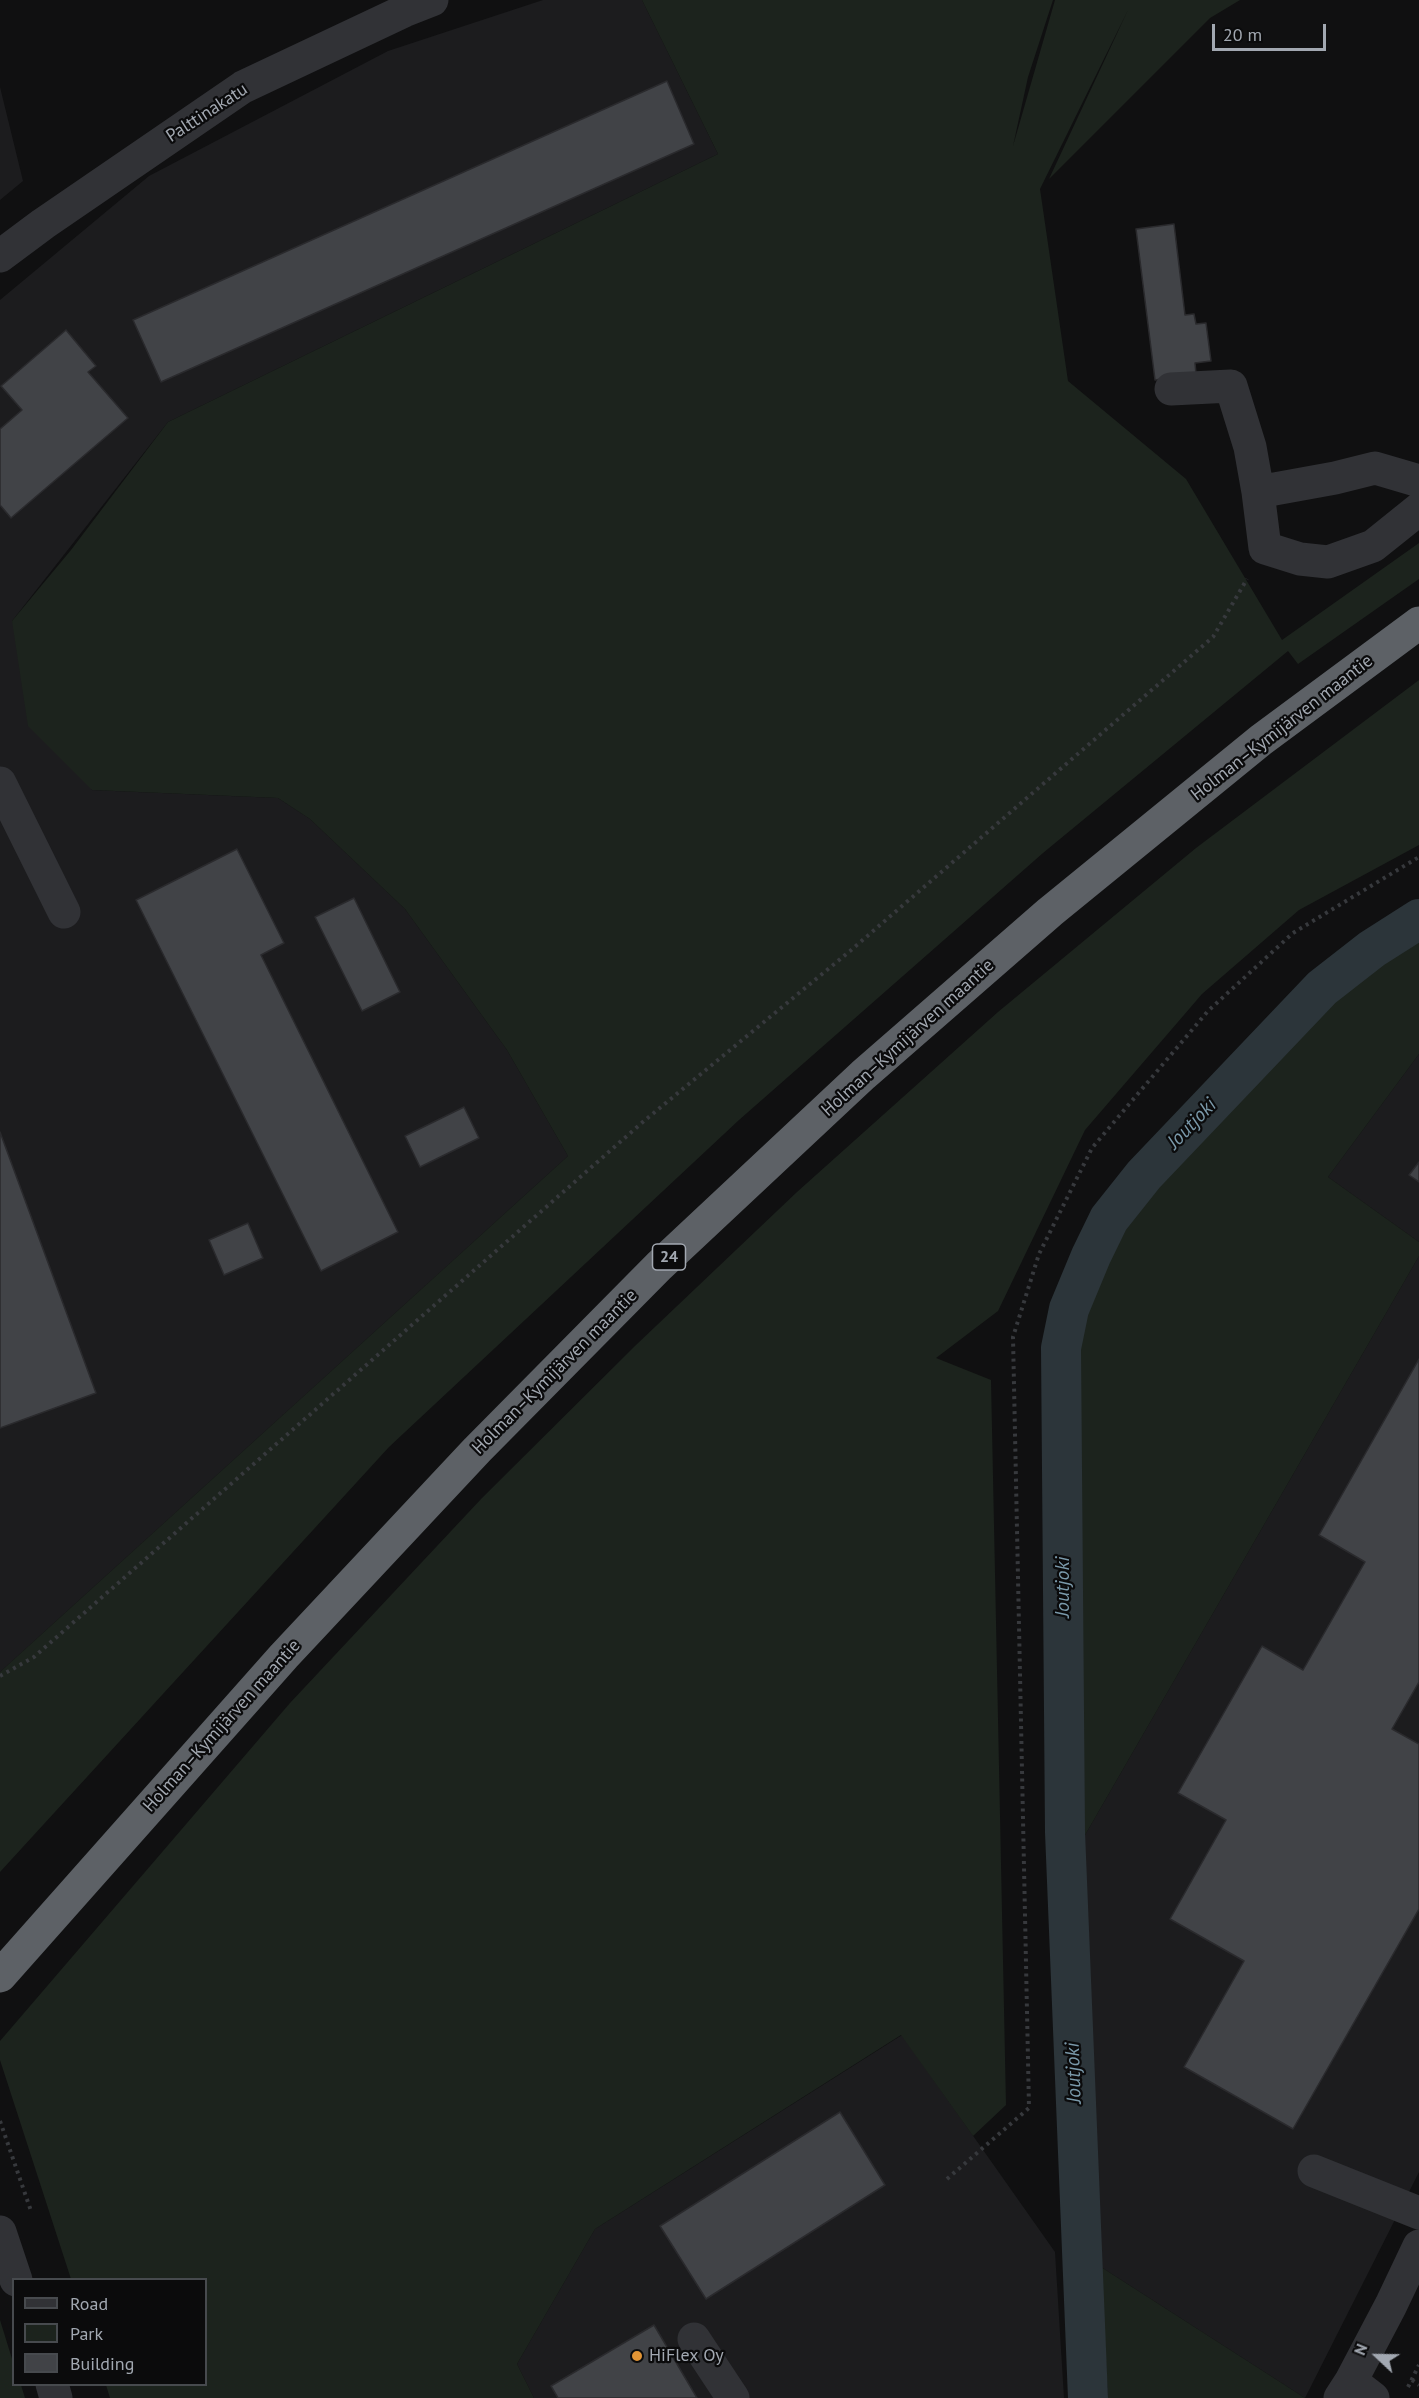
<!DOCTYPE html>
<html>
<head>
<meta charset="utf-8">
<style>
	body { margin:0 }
	#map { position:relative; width:1419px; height:2398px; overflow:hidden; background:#101011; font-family:"PT Sans",sans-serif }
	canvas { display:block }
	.legend { position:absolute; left:12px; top:2278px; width:195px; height:108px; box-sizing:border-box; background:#0b0b0c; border:2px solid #474a4e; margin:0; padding:8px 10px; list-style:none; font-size:18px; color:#a2a8b1 }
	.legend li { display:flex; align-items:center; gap:12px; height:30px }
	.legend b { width:30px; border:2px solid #474a4e }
	.north { position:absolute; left:1347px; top:2326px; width:60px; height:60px; -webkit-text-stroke:4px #0b0b0c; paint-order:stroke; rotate:292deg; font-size:16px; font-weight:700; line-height:24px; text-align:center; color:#a2a8b1 }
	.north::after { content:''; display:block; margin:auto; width:21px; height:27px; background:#a2a8b1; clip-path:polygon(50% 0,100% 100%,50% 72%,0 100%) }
	.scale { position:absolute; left:1212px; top:24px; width:114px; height:27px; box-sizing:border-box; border:3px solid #a2a8b1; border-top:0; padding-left:8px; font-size:18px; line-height:21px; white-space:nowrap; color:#a2a8b1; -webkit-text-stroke:4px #0b0b0c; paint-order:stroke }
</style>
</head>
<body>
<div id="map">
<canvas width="1419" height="2398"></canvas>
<ul class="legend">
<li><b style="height:8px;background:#313236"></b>Road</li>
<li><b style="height:16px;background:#1c231d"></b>Park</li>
<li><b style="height:16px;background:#414347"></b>Building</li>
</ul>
<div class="north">N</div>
<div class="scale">20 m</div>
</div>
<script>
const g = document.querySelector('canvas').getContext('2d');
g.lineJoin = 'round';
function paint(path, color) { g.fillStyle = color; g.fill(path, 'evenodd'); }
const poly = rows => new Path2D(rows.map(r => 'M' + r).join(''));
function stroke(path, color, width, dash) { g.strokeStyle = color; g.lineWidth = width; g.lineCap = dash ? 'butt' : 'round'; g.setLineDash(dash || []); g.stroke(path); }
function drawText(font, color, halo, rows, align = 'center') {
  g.font = font + ' "PT Sans",sans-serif'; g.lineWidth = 4.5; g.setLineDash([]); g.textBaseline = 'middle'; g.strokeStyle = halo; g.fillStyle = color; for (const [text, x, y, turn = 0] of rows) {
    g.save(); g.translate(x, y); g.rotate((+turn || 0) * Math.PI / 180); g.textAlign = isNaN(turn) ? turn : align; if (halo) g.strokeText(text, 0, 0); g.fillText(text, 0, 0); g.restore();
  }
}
paint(poly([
	[543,0,642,0,718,154,168,422,12,621,92,790,278,798,310,819,405,909,507,1050,568,1156,0,1672,0,300,149,176,388,51],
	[0,87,23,181,0,200],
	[1419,1054,1419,1242,1328,1177],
	[1419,1256,1419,2172,1305,2398,1101,2267,1081,1842],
	[902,2035,1055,2252,1064,2398,534,2398,517,2364,595,2229]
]), '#1c1c1e');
paint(poly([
	[642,0,1053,0,1028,77,1013,146,1055,0,1240,0,1210,18,1049,179,1128,10,1040,189,1068,381,1186,479,1282,640,1419,543,1419,579,1298,664,1288,651,1043,853,739,1120,389,1447,0,1872,0,1672,568,1156,507,1050,405,909,310,819,278,798,92,790,28,726,12,621,71,550,168,422,718,154],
	[1419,680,1419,845,1299,910,1202,994,1085,1130,998,1311,936,1358,991,1380,1006,2105,973,2136,901,2035,595,2229,517,2364,534,2398,110,2398,106,2385,206,2384,206,2280,71,2279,0,2060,0,2041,290,1703,482,1498,636,1345,797,1192,998,1012,1196,848],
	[1419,941,1419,1054,1328,1177,1419,1242,1419,1256,1081,1842,1078,1372,1082,1324,1114,1238,1148,1196,1326,1007,1393,955],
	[1101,2267,1305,2398,1108,2398],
	[0,2320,13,2362,14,2384,21,2385,25,2398,0,2398]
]), '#1c231d');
stroke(poly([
	[1088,2398,1065,1832,1061,1348,1069,1309,1091,1256,1109,1219,1144,1175,1322,988,1372,949,1419,919]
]), '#2c353a', 40);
const building = poly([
	[667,81,694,144,161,382,133,320,667,81],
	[1174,224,1185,315,1194,314,1196,324,1206,323,1211,361,1195,363,1196,374,1155,380,1136,229,1174,224],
	[66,330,96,366,88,372,128,418,11,518,0,505,0,429,22,410,1,386,66,330],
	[237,849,284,943,261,955,398,1232,321,1271,136,900,237,849],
	[354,898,400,992,362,1011,315,917,354,898],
	[464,1107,479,1138,420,1167,405,1136,464,1107],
	[0,1132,96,1393,0,1428,0,1132],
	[1419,1162,1419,1182,1409,1175,1419,1162],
	[248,1223,263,1258,224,1275,209,1240,248,1223],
	[1419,1359,1419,1682,1392,1729,1419,1744,1419,1909,1293,2129,1184,2067,1244,1961,1170,1919,1226,1820,1178,1793,1262,1646,1303,1670,1365,1562,1319,1535,1419,1359],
	[840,2112,885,2185,706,2299,660,2226,840,2112],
	[654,2325,697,2398,558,2398,551,2386,654,2325]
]);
paint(building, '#414347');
stroke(building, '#2a2a2d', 1.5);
stroke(poly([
	[0,1676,34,1657,644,1121,850,951,1213,637,1247,579],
	[0,2121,31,2211],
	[947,2179,1029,2108,1013,1337,1039,1254,1092,1148,1208,1011,1293,933,1419,857],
	[1412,2380,1419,2385],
	[1408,2387,1419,2365]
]), '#37393d', 4, [3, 4.5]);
stroke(poly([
	[0,256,43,224,243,87,404,11,432,0],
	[1171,389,1231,386,1250,447,1258,492],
	[1419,481,1375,468,1335,478,1258,492,1265,548,1300,559,1328,562,1373,546,1419,509],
	[0,783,64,912],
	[1314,2171,1419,2213],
	[0,2232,16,2280],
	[694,2339,733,2398],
	[1351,2381,1373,2398],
	[52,2384,56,2398],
	[1340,2398,1351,2381,1391,2305,1419,2246]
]), '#313236', 33);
stroke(poly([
	[0,1976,284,1656,477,1450,659,1266,863,1075,1050,912,1261,740,1419,623]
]), '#5d6166', 33);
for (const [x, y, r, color] of [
	[637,2356,6,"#e39535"]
]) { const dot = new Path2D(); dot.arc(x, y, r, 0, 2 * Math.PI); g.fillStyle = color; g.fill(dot); stroke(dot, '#0b0b0c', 2); }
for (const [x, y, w] of [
	[669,1257,33]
]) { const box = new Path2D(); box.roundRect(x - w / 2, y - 13, w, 26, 4.5); g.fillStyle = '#0b0b0c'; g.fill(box); stroke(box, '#a2a8b1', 1.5); }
drawText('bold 16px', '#a2a8b1', null, [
	["24",669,1257]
]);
drawText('18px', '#a2a8b1', '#0b0b0c', [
	["Palttinakatu",207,113,-33],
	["Holman–Kymijärven maantie",1282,728,-38],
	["Holman–Kymijärven maantie",908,1038,-42],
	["Holman–Kymijärven maantie",555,1372,-45],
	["Holman–Kymijärven maantie",222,1726,-48]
]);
drawText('18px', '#a2a8b1', '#0b0b0c', [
	["HiFlex Oy",649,2356]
], 'left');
drawText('italic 20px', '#7a99aa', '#0b0b0c', [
	["Joutjoki",1192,1124,-46],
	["Joutjoki",1063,1587,-90],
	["Joutjoki",1074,2073,-92]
]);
</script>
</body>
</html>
